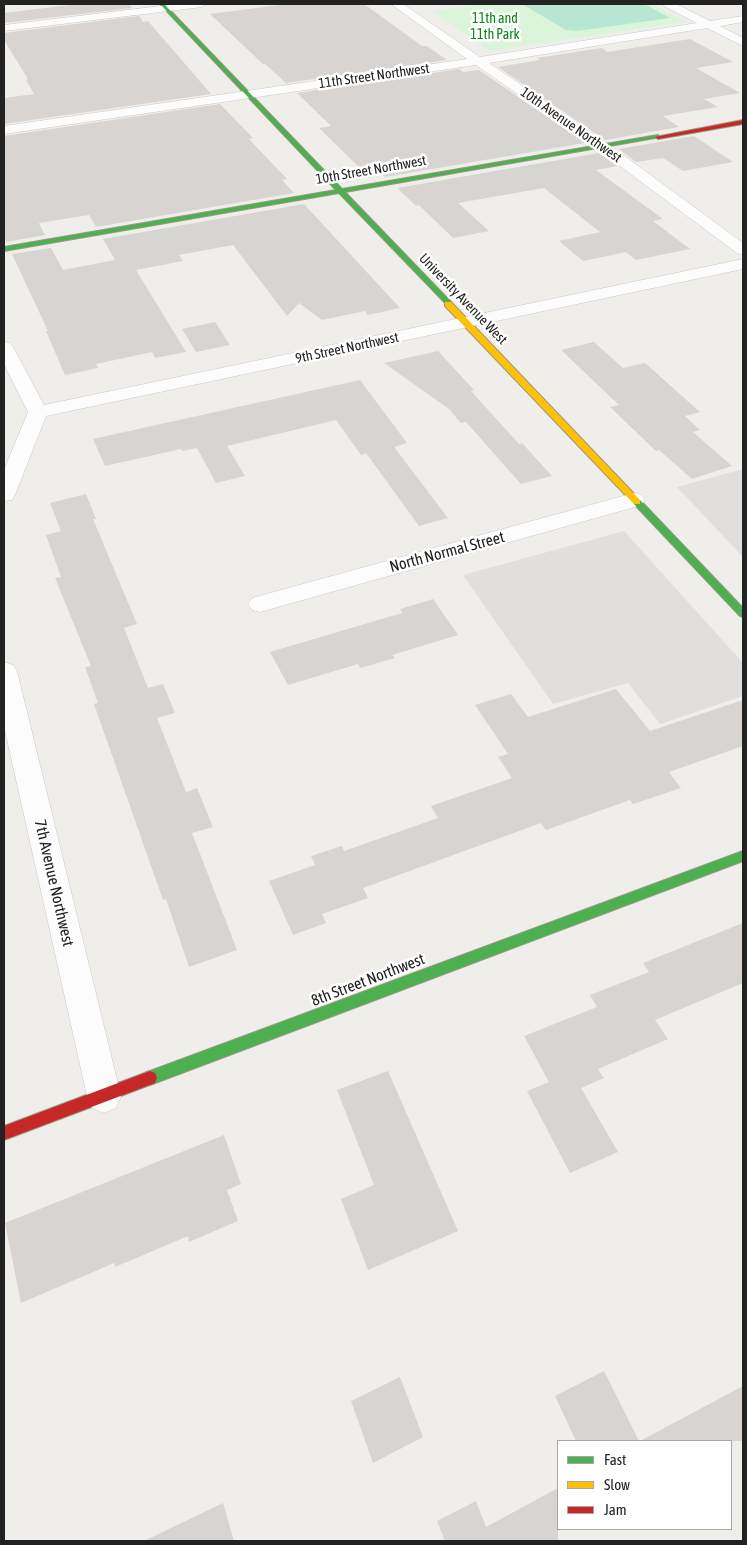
<!DOCTYPE html>
<html>
<head>
<meta charset="utf-8">
<style>
	body { margin:0 }
	#map { position:relative; width:747px; height:1545px; overflow:hidden; background:#f0eeeb; font-family:"Asap Condensed",sans-serif }
	canvas { display:block }
	.frame { position:absolute; inset:0; border:5px solid #222; pointer-events:none }
	.legend { position:absolute; left:557px; top:1440px; width:175px; height:90px; box-sizing:border-box; background:#fff; border:1px solid #a7a7a7; margin:0; padding:6px 9px; list-style:none; font-size:15px; color:#222 }
	.legend li { display:flex; align-items:center; gap:10px; height:25px }
	.legend b { width:25px; border:1px solid #a7a7a7 }
</style>
</head>
<body>
<div id="map">
<canvas width="747" height="1545"></canvas>
<div class="frame"></div>
<ul class="legend">
<li><b style="height:6px;background:#4caf50"></b>Fast</li>
<li><b style="height:6px;background:#ffc107"></b>Slow</li>
<li><b style="height:6px;background:#c62828"></b>Jam</li>
</ul>
</div>
<script>
const g = document.querySelector('canvas').getContext('2d');
g.lineJoin = 'round';
function paint(path, color) { g.fillStyle = color; g.fill(path, 'evenodd'); }
const poly = rows => new Path2D(rows.map(r => 'M' + r).join(''));
function stroke(path, color, width, dash) { g.strokeStyle = color; g.lineWidth = width; g.lineCap = dash ? 'butt' : 'round'; g.setLineDash(dash || []); g.stroke(path); }
function drawText(font, color, halo, rows, align = 'center') {
  g.font = font + ' "Asap Condensed",sans-serif'; g.lineWidth = 5; g.setLineDash([]); g.textBaseline = 'middle'; g.strokeStyle = halo; g.fillStyle = color; for (const [text, x, y, turn = 0] of rows) {
    g.save(); g.translate(x, y); g.rotate((+turn || 0) * Math.PI / 180); g.textAlign = isNaN(turn) ? turn : align; if (halo) g.strokeText(text, 0, 0); g.fillText(text, 0, 0); g.restore();
  }
}
paint(poly([
	[481,4,652,4,685,22,489,51,433,11]
]), '#daf5da');
paint(poly([
	[522,4,644,4,670,18,577,31,566,30]
]), '#b7e6d2');
paint(poly([
	[743,469,743,557,677,487],
	[624,531,743,663,743,696,660,724,628,683,553,704,463,575]
]), '#e0dfde');
paint(poly([
	[78,4,129,4,132,8,4,23,4,13],
	[287,4,364,4,422,46,427,46,447,60,286,83,265,64,263,64,210,14],
	[139,16,143,22,148,21,211,94,4,124,4,98,34,94,26,80,28,79,4,40,4,33],
	[690,39,733,62,696,68,740,93,704,99,718,107,663,116,679,127,605,140,498,67,540,60,537,58,602,48,607,52],
	[459,69,463,72,479,70,585,143,385,177,372,164,359,167,319,128,331,126,297,93],
	[220,104,253,138,249,139,287,179,282,180,294,193,96,227,89,215,39,223,45,235,6,242,4,236,4,136],
	[694,136,733,162,683,171,663,158,636,162,619,149],
	[599,153,617,166,596,170,663,219,653,221,690,249,636,260,626,252,583,261,559,241,600,232,544,188,458,203,489,231,453,238,419,205,416,206,397,188],
	[304,204,400,308,368,315,365,311,322,320,299,303,287,316,233,245,179,255,183,261,136,270,186,352,155,358,152,352,96,364,98,368,65,375,46,331,48,331,12,254,51,248,63,270,115,260,103,239],
	[215,322,230,345,196,352,182,329],
	[594,342,623,368,645,363,700,412,685,416,700,430,693,432,732,466,692,479,659,450,656,451,610,407,619,405,561,350],
	[438,351,474,390,471,391,519,444,522,443,552,476,521,484,466,422,461,423,449,409,384,363],
	[360,380,407,443,394,447,448,518,419,526,366,453,361,455,336,420,227,446,245,476,216,483,197,448,182,451,181,449,105,466,93,439],
	[86,494,96,519,93,519,137,624,124,628,148,688,163,684,175,713,157,718,186,792,197,788,213,827,192,833,237,950,189,967,166,899,163,900,94,704,98,703,85,667,91,666,55,578,61,577,46,535,61,531,50,503],
	[433,599,458,635,392,655,395,658,360,668,358,664,288,685,270,652,402,613,400,609],
	[616,689,650,731,743,700,743,746,669,772,681,788,633,804,630,800,546,830,541,823,363,888,368,898,322,914,326,923,293,935,269,881,315,865,311,856,342,846,344,851,438,818,431,806,512,778,498,757,508,754,475,705,511,694,528,717],
	[743,923,743,983,655,1020,668,1039,598,1069,604,1078,581,1088,618,1152,570,1173,527,1091,549,1082,524,1036,597,1007,590,995,649,972,643,963],
	[388,1071,458,1231,368,1270,341,1199,374,1185,337,1090],
	[224,1135,241,1184,227,1190,238,1221,189,1242,188,1236,115,1267,114,1263,21,1303,5,1223],
	[604,1371,639,1441,576,1441,555,1396],
	[400,1377,423,1437,373,1463,351,1401],
	[743,1386,743,1441,640,1441],
	[558,1488,558,1541,445,1541,437,1521,476,1501,486,1527],
	[223,1503,234,1541,144,1541]
]), '#d7d4d2');
const street = poly([
	[177,4,207,4,202,7,4,31,4,25,177,4],
	[391,4,403,4,480,57,697,23,664,6,663,4,676,4,710,21,743,16,743,22,720,26,743,38,743,46,707,28,489,63,615,149,743,243,743,255,737,253,605,155,476,65,4,134,4,126,467,59,391,4],
	[743,259,743,269,46,416,15,495,12,500,4,501,4,470,28,412,4,364,4,342,10,343,13,347,44,405,743,259],
	[634,493,642,495,645,500,642,505,260,612,252,610,248,604,252,598,634,493],
	[4,662,13,665,17,671,121,1096,116,1108,104,1113,92,1108,87,1096,4,726,4,662]
]);
const fast = poly([
	[160,4,164,4,342,189,658,135,661,137,345,192,451,302,452,304,448,306,339,193,4,251,4,247,336,190,160,4],
	[637,499,640,500,743,608,743,617,740,616,634,504,633,502,637,499],
	[743,851,743,861,150,1085,145,1083,143,1078,145,1073,150,1071,743,851]
]);
const slow = poly([
	[445,302,451,302,640,500,640,504,634,504,445,306,445,302]
]);
const jam = poly([
	[743,120,743,124,658,139,655,137,743,120],
	[150,1071,155,1073,157,1078,155,1083,4,1140,4,1126,150,1071]
]);
stroke(street, '#c9c8c7', 1);
stroke(fast, '#999a82', 2);
stroke(slow, '#999a82', 2);
stroke(jam, '#999a82', 2);
paint(street, '#fdfcfc');
paint(fast, '#4caf50');
paint(slow, '#ffc107');
paint(jam, '#c62828');
drawText('14px', '#0c8416', '#fff', [
	["11th and",495,19],
	["11th Park",495,35]
]);
drawText('14px', '#222', '#fff', [
	["11th Street Northwest",374,76,-8],
	["10th Avenue Northwest",571,125,35],
	["10th Street Northwest",371,170,-10],
	["University Avenue West",463,299,46],
	["9th Street Northwest",347,348,-12]
]);
drawText('16px', '#222', '#fff', [
	["North Normal Street",447,552,-15],
	["7th Avenue Northwest",54,883,77],
	["8th Street Northwest",368,980,-21]
]);
</script>
</body>
</html>
